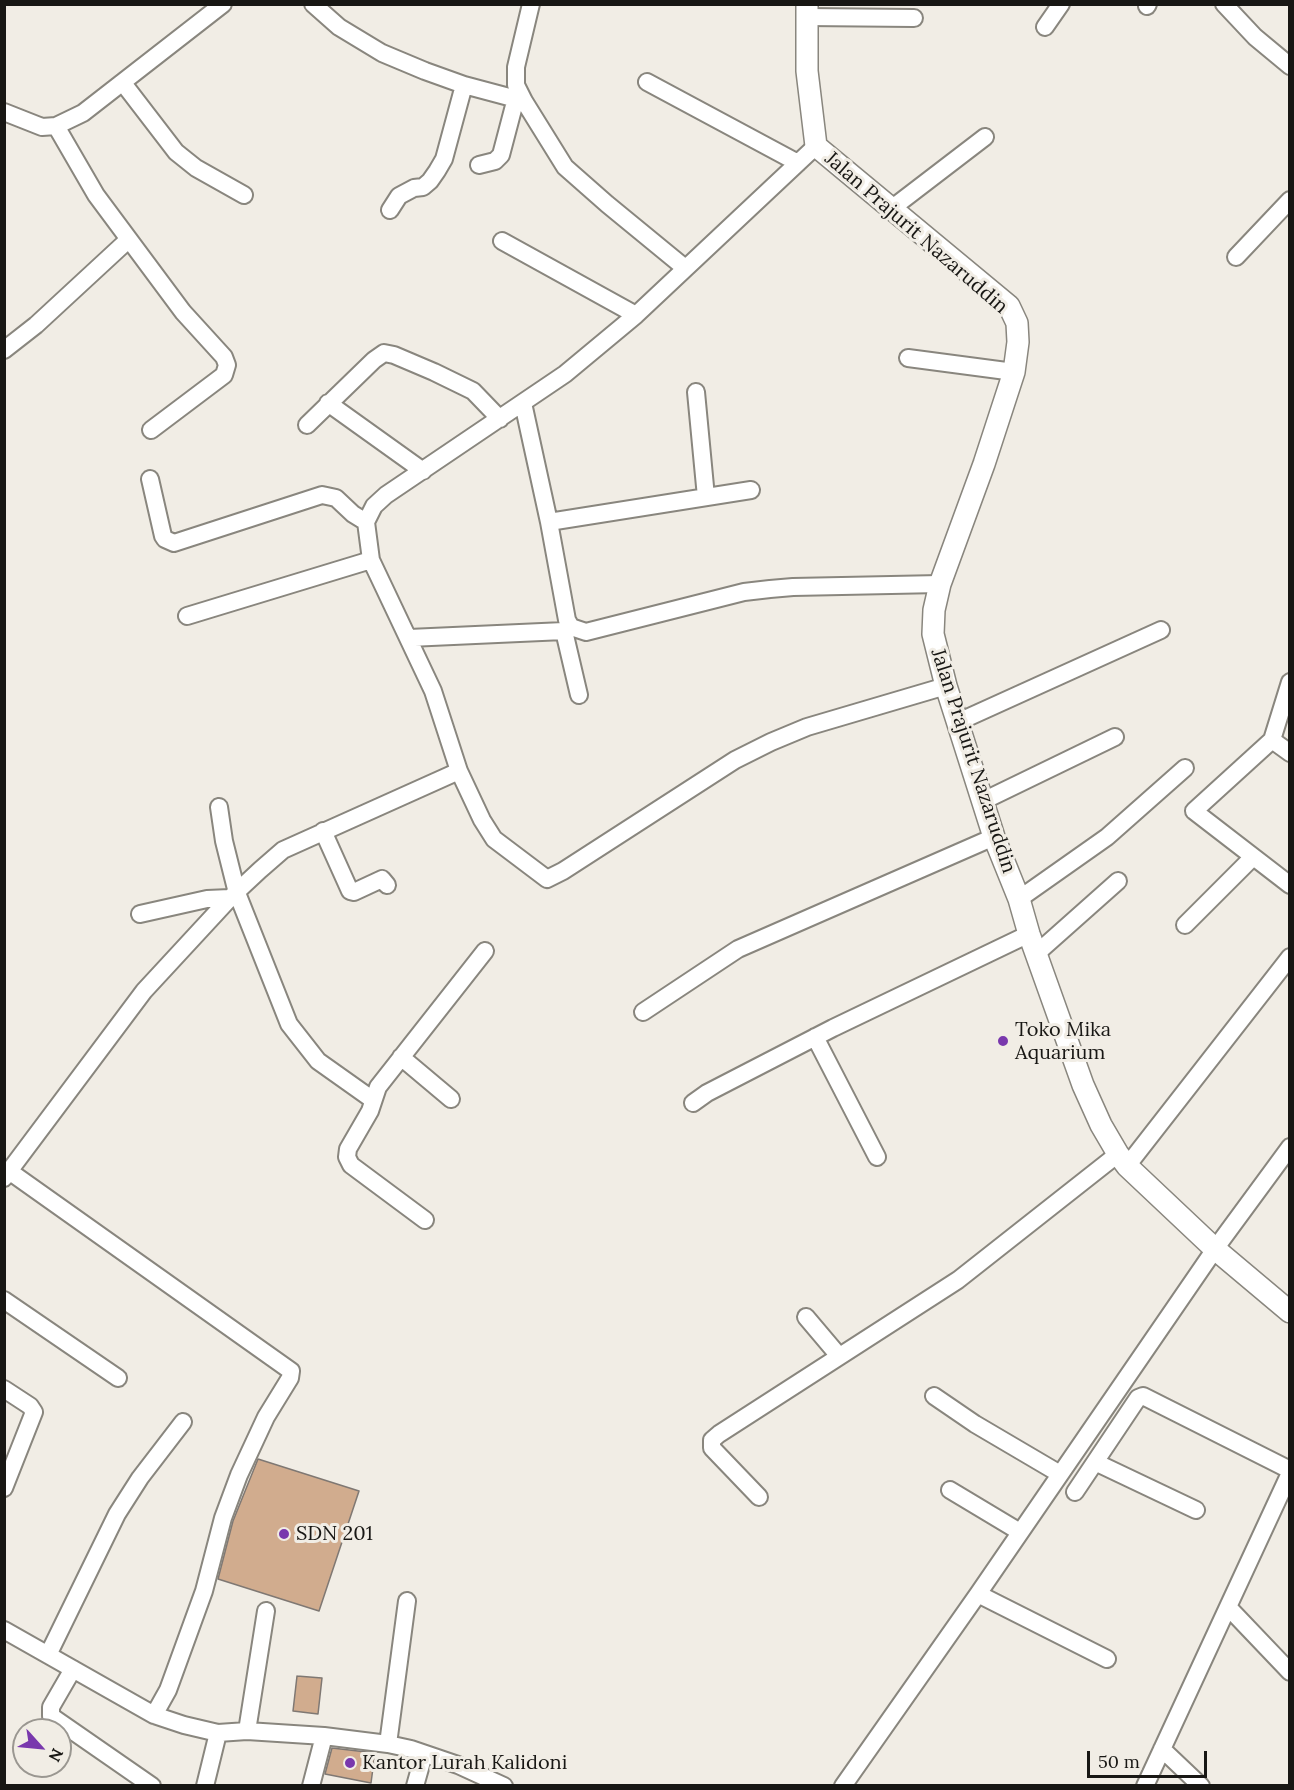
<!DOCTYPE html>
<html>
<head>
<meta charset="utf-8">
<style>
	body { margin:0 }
	#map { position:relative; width:1294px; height:1790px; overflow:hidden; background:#f1ede5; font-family:Lora,serif }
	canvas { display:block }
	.frame { position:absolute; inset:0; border:6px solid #181714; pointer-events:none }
	.north { position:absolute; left:12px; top:1718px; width:60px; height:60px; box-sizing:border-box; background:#f1ede5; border:2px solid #9a9791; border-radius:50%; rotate:117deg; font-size:16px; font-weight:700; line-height:24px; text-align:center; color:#181714 }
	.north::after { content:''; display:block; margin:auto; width:21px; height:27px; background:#7938ad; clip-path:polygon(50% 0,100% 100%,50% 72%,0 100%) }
	.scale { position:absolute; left:1087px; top:1751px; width:120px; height:27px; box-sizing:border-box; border:3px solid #181714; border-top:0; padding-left:8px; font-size:18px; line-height:21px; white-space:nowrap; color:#181714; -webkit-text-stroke:4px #f1ede5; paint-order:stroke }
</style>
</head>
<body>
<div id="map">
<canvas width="1294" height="1790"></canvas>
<div class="frame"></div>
<div class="north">N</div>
<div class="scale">50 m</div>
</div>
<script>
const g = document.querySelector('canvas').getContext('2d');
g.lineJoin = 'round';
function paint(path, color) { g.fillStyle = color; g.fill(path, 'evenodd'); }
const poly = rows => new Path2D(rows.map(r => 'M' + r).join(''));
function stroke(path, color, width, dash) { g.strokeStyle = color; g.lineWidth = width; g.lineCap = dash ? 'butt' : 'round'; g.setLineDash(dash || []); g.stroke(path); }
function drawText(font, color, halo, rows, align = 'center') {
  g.font = font + ' Lora,serif'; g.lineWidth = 6; g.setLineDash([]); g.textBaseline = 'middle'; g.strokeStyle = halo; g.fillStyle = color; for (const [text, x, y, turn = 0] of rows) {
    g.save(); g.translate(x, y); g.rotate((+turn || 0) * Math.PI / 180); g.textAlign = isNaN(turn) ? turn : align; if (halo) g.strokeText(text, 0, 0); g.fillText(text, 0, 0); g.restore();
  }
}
const building = poly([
	[258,1459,359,1491,319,1611,218,1579,233,1521,258,1459],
	[297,1676,322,1678,318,1714,293,1711,297,1676],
	[332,1748,375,1753,371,1783,325,1774,332,1748]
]);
paint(building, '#d1ac8e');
stroke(building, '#7f7873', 1.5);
const minor = poly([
	[313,4,339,27,382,53,425,71,464,85,524,101],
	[531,4,516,67,516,85,524,101,565,167,607,204,685,268],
	[1224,4,1255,37,1290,66],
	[1147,6,1148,4],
	[806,17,914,18],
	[1045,27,1061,4],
	[647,82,798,163],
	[123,83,176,152,196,168,244,195],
	[4,112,42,127,56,126,83,113,223,4],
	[56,126,96,195,183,312,224,357,227,365,224,375,151,430],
	[816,146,636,315,565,374,386,495,374,506,366,522,371,560,433,691,459,771,482,820,494,839,547,879,563,871,735,760,771,742,807,727,946,686],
	[479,165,495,161,501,155,516,98],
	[891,209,985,137],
	[390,210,399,196,414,188,423,187,430,181,437,171,444,159,464,85],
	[502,241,636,315],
	[1236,257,1290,200],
	[4,350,36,325,128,240],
	[908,358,1014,372],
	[696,392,706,497],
	[328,403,423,471],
	[523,403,549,522,567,620,571,627,586,632,744,592,770,589,793,587,940,584],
	[307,425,374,360,384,353,394,355,434,372,473,391,500,419],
	[150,479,163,536,165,539,174,543,322,495,336,498,353,514,366,522],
	[549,522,751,490],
	[187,616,371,560],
	[564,631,579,695],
	[409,638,564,631,571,627],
	[1290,682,1272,740,1194,811,1290,885],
	[958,722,1161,630],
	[1272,740,1290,753],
	[983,801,1115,737],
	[219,807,224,841,237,893,289,1024,318,1061,373,1100],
	[323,831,350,891,354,892,382,879,387,885],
	[1019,899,1107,837,1185,768],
	[140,914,207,899,230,898],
	[1185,925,1253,857],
	[1037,953,1118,881],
	[643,1012,738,949,994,837],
	[815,1037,877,1157],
	[401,1057,451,1099],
	[693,1103,707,1093,833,1028,1029,934],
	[1127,1166,1290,957],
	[9,1171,291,1371,290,1378,266,1417,239,1475,223,1518,204,1591,168,1690,154,1715],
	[4,1178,144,991,230,898,260,870,283,850,459,771],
	[425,1220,351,1165,347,1157,348,1149,370,1111,378,1087,485,951],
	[4,1300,118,1378],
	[806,1317,839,1356],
	[4,1389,30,1406,34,1412,4,1488],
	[934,1396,975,1424,1060,1474],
	[1095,1462,1196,1510],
	[950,1490,1020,1532],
	[1075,1492,1138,1398,1143,1396,1290,1470],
	[759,1497,712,1448,712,1440,719,1434,958,1280,1118,1154],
	[978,1594,1107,1659],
	[1228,1607,1290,1672],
	[4,1630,154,1715,184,1725,218,1733,247,1731,324,1736,388,1744,411,1749,458,1765,504,1786],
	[48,1655,117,1514,140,1478,183,1422],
	[73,1669,51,1707,51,1716,152,1786],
	[247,1731,266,1611],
	[388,1744,407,1601],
	[1162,1749,1201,1786],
	[205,1786,218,1733],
	[311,1786,324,1736],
	[415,1786,424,1754],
	[843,1786,978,1594,1215,1249,1290,1147],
	[1145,1786,1290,1473]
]);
const tertiary = poly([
	[807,4,807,71,816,146,1009,306,1017,323,1018,342,1014,372,984,464,940,584,934,610,933,634,946,686,994,837,1019,899,1029,934,1083,1085,1101,1125,1118,1154,1127,1166,1215,1249,1290,1312]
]);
stroke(minor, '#89867e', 20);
stroke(tertiary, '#89867e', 24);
stroke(minor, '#fff', 16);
stroke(tertiary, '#fff', 21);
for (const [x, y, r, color] of [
	[1003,1041,6,"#7938ad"],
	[284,1534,6,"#7938ad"],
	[350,1763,6,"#7938ad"]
]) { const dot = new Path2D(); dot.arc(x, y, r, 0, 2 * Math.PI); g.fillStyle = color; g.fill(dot); stroke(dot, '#f1ede5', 2); }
drawText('20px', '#181714', '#f1ede5', [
	["Jalan Prajurit Nazaruddin",916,233,41],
	["Jalan Prajurit Nazaruddin",973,761,72]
]);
drawText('20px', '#181714', '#f1ede5', [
	["Toko Mika",1015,1030],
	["Aquarium",1015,1053],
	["SDN 201",296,1534],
	["Kantor Lurah Kalidoni",362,1763]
], 'left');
</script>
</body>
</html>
